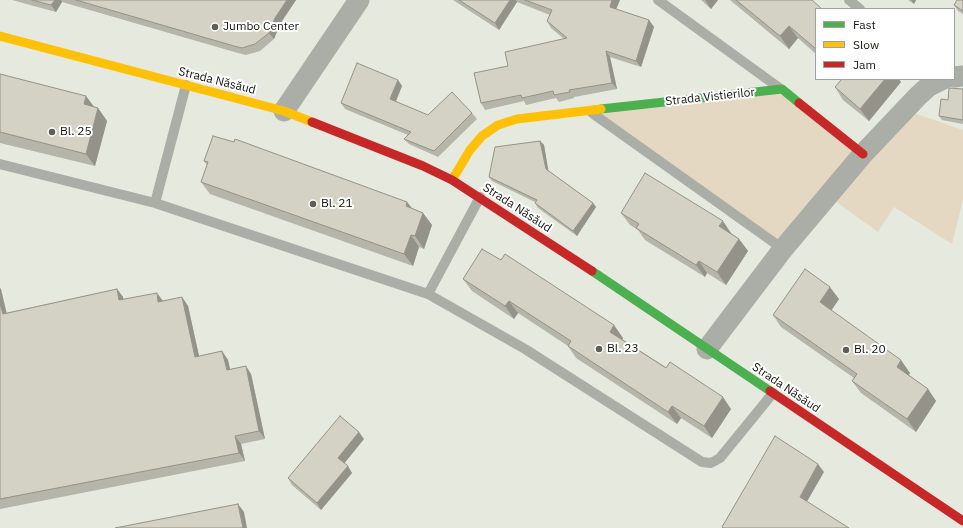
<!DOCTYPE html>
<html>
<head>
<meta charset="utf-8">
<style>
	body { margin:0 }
	#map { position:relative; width:963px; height:528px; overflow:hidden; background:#e6e9dd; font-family:"IBM Plex Sans",sans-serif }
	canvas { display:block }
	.legend { position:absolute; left:815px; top:8px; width:140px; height:72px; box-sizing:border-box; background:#fff; border:1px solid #a1a29f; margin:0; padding:5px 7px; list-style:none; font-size:12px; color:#15160e }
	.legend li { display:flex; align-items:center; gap:8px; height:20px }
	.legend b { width:20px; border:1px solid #a1a29f }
</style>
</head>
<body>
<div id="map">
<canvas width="963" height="528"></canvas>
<ul class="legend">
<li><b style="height:5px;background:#4caf50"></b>Fast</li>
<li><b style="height:5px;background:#ffc107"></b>Slow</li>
<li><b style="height:5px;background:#c62828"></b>Jam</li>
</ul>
</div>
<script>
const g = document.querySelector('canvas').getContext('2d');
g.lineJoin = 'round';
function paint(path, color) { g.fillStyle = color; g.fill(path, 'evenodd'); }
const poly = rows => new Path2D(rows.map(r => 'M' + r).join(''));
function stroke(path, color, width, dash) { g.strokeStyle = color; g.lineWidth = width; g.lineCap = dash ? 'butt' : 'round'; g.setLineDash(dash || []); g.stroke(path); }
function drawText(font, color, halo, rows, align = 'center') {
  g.font = font + ' "IBM Plex Sans",sans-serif'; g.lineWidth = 4; g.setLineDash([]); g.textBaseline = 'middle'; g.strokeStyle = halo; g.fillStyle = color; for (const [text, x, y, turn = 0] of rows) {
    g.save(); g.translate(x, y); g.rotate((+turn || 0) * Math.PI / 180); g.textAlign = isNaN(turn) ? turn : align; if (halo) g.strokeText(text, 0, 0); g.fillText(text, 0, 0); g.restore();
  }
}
paint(poly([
	[782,89,863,154,905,110,963,130,963,200,952,244,894,207,878,232,828,196,783,249,588,110]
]), '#e5d8c3');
stroke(poly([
	[658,0,778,87],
	[849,0,860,9],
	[592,113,783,249],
	[0,164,155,203,428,294,525,349,702,462,711,463,720,458,773,393],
	[155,203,186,85],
	[428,294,480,197]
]), '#aaaea7', 10);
stroke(poly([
	[954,77,963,76],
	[284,111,359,0],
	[707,349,783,249,863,154,918,96,929,86,943,79]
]), '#aaaea7', 21);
stroke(poly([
	[601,109,782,89,799,103],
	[592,271,770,391]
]), '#4caf50', 9);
stroke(poly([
	[0,36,284,111,312,122],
	[452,180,470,150,482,136,498,125,517,119,601,109]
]), '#ffc107', 9);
stroke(poly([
	[799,103,863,154],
	[312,122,423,166,452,180,592,271],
	[770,391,963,521]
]), '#c62828', 9);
paint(poly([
	[12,0,296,0,280,24,274,39,260,51,246,55,238,53,62,2,56,12],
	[453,0,620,0,616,9,649,20,654,27,641,67,610,57,617,89,574,97,574,98,559,102,556,98,526,105,524,101,485,110,481,103,508,66,564,39,551,28,547,21,550,15,517,2,499,30],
	[701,0,718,0,711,9],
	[730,0,812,0,816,9,816,54,798,38,789,49],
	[908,0,916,0,914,4],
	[963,0,963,14,958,11,954,5],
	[0,74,98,108,107,121,95,166,0,143],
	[398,80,402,86,396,102,428,115,472,113,477,119,438,157,409,144,404,139,408,135,345,109,341,103],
	[901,82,869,121,843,100,835,87],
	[963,89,963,124,942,120,939,116,948,100],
	[540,141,544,145,548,171,593,203,596,207,577,236,538,208,535,203,535,202,492,181,489,177],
	[204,161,407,202,412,208,423,213,432,225,424,249,419,247,413,266,210,194,201,182,207,165],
	[621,213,731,233,739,239,748,251,726,285,707,273,705,277,645,240,638,230,630,225],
	[463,279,623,338,622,339,731,409,712,438,681,418,677,424,576,358,568,346,518,313,514,319,472,291],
	[0,288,6,313,117,289,123,297,123,299,163,301,182,297,188,306,199,356,222,351,228,360,230,369,251,374,265,439,241,444,245,461,0,509],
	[839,299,831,310,910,373,909,375,928,389,936,401,916,432,861,393,852,381,854,378,781,327,773,315],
	[364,439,344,463,352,473,321,510,292,485,288,478]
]), '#b5b5a9');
paint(poly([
	[55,0,61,0,62,2,56,12,51,5],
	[287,0,296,0,280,24,274,39,269,33,275,18],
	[510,0,516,0,517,2,499,30,495,23],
	[612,0,620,0,614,14,610,7],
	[705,0,718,0,711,9],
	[911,0,916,0,914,4],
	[649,20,654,27,641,67,636,61],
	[789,26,798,38,789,49,780,36],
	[606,51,610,57,617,89,612,83],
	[885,79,899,79,901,82,869,121,860,109],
	[398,80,402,86,394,105,390,99],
	[86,96,95,108,84,104],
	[98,108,107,121,95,166,86,154],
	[540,141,544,145,549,174,546,169],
	[407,202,416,214,406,206],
	[593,203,596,207,577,236,573,231],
	[423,213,432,225,424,249,415,236],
	[723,221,731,233,728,238,719,226],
	[411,235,419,247,413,266,404,254],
	[739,239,748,251,726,285,717,272],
	[699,261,707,273,705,277,696,265],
	[830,287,839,299,829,314,820,302],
	[0,288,1,289,9,323,3,314,0,303],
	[117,289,123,297,125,309,119,300],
	[157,293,163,301,158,302],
	[182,297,188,306,201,365,195,357],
	[509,301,518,313,514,319,505,306],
	[614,325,623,338,619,344,610,332],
	[222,351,228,360,232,379,227,370],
	[901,360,910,373,906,379,897,367],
	[246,366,251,374,265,439,259,431],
	[928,389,936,401,916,432,907,419],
	[723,397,731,409,712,438,704,426],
	[672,406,681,418,677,424,668,412],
	[359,432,364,439,343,465,338,458],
	[235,436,241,444,245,461,239,453],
	[818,464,824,472,805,505,800,497],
	[348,466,352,473,321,510,317,503],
	[238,504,244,512,247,528,243,528]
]), '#949389');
const building = poly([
	[32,0,55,0,51,5,32,0],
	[76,0,287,0,275,18,269,33,255,44,242,48,234,46,76,0],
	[459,0,510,0,495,23,459,0],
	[525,0,612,0,610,7,649,20,636,61,606,51,612,83,569,90,570,92,554,95,553,91,522,98,521,95,481,103,474,73,508,66,505,52,567,38,547,21,552,10,525,0],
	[736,0,812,0,822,9,816,9,816,49,789,26,780,36,736,0],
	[957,0,963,0,963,11,954,5,957,0],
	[357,63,398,80,390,99,428,115,452,92,472,113,434,151,404,139,411,132,341,103,357,63],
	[0,74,86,96,84,104,98,108,86,154,0,132,0,74],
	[842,79,885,79,860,109,835,87,842,79],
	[949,88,963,89,963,120,939,116,941,99,948,100,949,88],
	[213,136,234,142,235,139,407,202,406,206,423,213,415,236,411,235,404,254,201,182,208,162,204,161,213,136],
	[540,141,546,169,593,203,573,231,535,203,537,200,489,177,495,147,540,141],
	[645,173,723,221,719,226,739,239,717,272,699,261,696,265,636,228,639,224,621,213,645,173],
	[482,249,501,260,505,254,614,325,610,332,666,368,670,362,723,397,704,426,672,406,668,412,568,346,571,341,509,301,505,306,463,279,482,249],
	[805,269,830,287,820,302,901,360,897,367,928,389,907,419,852,381,857,374,773,315,805,269],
	[117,289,119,300,157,293,158,302,182,297,195,357,222,351,227,370,246,366,259,431,235,436,239,453,0,499,0,303,3,314,117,289],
	[340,416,359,432,338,458,348,466,317,503,288,478,340,416],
	[775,436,818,464,800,497,849,528,723,528,722,527,775,436],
	[238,504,243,528,115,528,238,504]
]);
paint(building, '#d3d2c4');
stroke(building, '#949389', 1);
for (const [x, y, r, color] of [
	[215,27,4,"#5e6056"],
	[52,132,4,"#5e6056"],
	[313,204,4,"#5e6056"],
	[599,349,4,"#5e6056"],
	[846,350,4,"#5e6056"]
]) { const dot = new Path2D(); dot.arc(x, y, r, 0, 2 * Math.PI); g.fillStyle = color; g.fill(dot); stroke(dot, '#fff', 1.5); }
drawText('12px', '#15160e', '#fff', [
	["Jumbo Center",223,27],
	["Bl. 25",60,132],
	["Bl. 21",321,204],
	["Bl. 23",607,349],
	["Bl. 20",854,350]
], 'left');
drawText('12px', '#15160e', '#fff', [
	["Strada Năsăud",217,81,14],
	["Strada Vistierilor",710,97,-6],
	["Strada Năsăud",517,208,33],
	["Strada Năsăud",786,388,34]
]);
</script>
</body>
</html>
